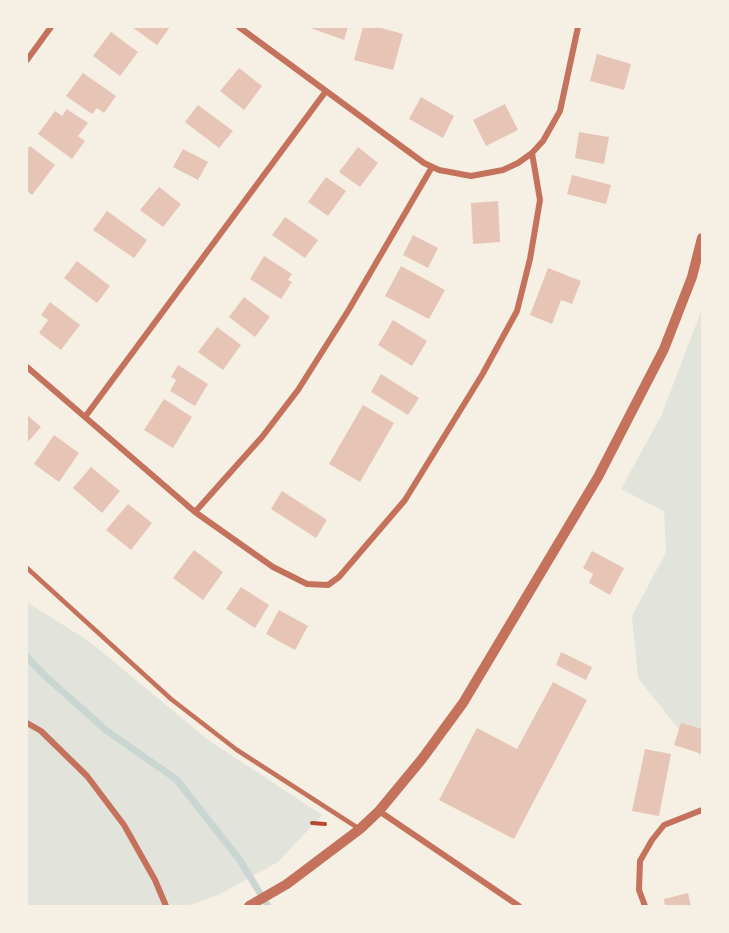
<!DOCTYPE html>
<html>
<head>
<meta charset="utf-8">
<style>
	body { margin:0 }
	#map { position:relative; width:729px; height:933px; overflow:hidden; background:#f6efe4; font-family:"DM Sans",sans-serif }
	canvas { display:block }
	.frame { position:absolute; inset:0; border:28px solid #f6efe4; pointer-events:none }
</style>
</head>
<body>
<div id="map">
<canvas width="729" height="933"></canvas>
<div class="frame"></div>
</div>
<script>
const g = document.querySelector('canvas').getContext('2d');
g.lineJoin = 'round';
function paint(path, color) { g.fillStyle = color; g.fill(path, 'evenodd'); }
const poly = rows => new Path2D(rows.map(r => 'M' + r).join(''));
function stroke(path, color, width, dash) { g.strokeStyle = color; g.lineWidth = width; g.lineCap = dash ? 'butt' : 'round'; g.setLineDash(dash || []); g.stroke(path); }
paint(poly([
	[702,309,702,753,700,756,638,678,632,616,666,552,664,511,621,489,661,416],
	[27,602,90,642,207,739,322,815,278,862,220,894,187,906,27,906]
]), '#e2e4dc');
stroke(poly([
	[27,657,44,675,107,731,176,779,239,859,268,906]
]), '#c9d6d2', 7);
paint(poly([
	[132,27,170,27,157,45],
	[308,27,348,27,344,40],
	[363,27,378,27,403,34,393,70,354,60],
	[111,32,138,52,120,76,93,56],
	[597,54,631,64,624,90,590,81],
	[239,68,262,86,244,110,220,91],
	[83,73,116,96,104,113,97,108,92,114,66,96],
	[421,97,454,116,443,138,409,119],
	[505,104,518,130,486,146,473,120],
	[198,105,233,131,219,148,185,122],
	[67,109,88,123,78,136,85,141,72,159,38,134,55,111,62,116],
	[579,132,609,137,604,164,575,158],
	[30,146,55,165,32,195,27,191,27,150],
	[358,147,378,163,360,187,339,172],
	[183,149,208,162,198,180,173,167],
	[572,175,611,185,606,204,567,194],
	[326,177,346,191,328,216,308,202],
	[159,187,181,204,163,227,140,210],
	[498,201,500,242,473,244,471,203],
	[107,211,147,240,134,258,93,230],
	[285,217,318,240,305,258,272,235],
	[413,235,438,248,428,268,403,255],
	[264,256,292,274,288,280,292,282,281,299,250,279],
	[77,261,110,286,97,303,64,278],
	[401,266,445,290,429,319,385,296],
	[548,268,581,281,572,304,561,300,552,324,530,315],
	[244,297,270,317,255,337,229,317],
	[50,302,80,325,61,350,39,333,48,320,41,315],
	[393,320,427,341,412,366,378,345],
	[217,327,241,345,223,370,198,352],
	[178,365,208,384,195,406,170,391,176,380,171,377],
	[381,374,419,398,408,415,371,392],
	[164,399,192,417,173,448,144,430],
	[363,405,394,423,360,482,329,464],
	[27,415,41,427,27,443],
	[54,435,79,453,59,482,34,464],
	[91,467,120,491,102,513,73,488],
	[282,491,327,520,316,538,271,509],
	[128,504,152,523,131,550,106,530],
	[194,550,223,572,203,600,173,578],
	[592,551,624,568,610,595,589,583,593,574,583,568],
	[241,587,269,605,255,628,226,609],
	[279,610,308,626,295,650,266,634],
	[561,652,592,667,586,680,556,665],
	[553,682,587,700,514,839,439,800,477,728,517,749],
	[681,723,702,729,702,754,674,745],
	[645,749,671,754,659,816,632,811],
	[688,893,691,906,665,906,664,899]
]), '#e6c5b7');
stroke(poly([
	[312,823,325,824]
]), '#b5482f', 4);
stroke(poly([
	[27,568,171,699,237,750,358,828]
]), '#c5725c', 4.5);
stroke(poly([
	[239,27,424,163,439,170,471,176,503,170,518,163,532,153,543,141,560,111,578,27],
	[27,60,51,27],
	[27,367,195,512,273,567,307,584,328,585,339,577,405,500,482,375,517,311,530,259,540,200,532,153],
	[85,417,326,91],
	[195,512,262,437,298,390,348,311,432,167],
	[27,723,41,731,87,776,124,825,155,880,166,906],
	[379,811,519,906],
	[645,906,639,890,640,861,652,840,664,825,702,810]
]), '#c5725c', 6);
stroke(poly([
	[249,906,287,884,360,829,379,811,422,759,463,703,598,477,664,349,692,277,702,238]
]), '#c5725c', 10);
</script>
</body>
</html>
